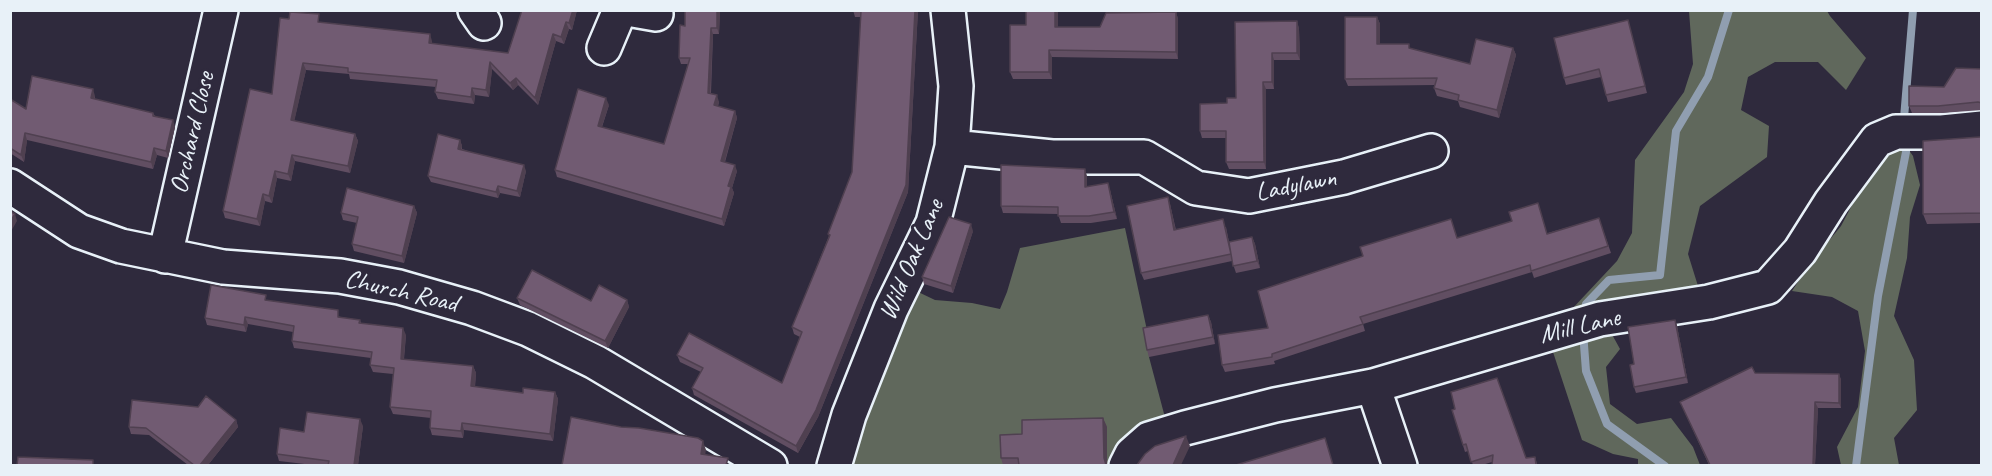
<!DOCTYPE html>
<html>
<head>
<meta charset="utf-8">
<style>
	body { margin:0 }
	#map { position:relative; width:1992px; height:476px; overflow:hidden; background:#2f2a3d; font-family:Caveat,sans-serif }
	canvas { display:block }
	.frame { position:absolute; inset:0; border:12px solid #e8f1f8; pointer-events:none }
</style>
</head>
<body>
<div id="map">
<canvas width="1992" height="476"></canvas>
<div class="frame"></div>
</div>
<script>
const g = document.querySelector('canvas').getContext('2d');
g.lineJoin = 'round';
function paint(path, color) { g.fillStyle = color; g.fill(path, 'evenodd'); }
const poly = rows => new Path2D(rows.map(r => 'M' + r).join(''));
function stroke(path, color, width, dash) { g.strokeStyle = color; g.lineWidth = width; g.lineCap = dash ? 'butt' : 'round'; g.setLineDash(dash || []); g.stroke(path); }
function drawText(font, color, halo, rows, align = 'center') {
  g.font = font + ' Caveat,sans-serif'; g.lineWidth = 6; g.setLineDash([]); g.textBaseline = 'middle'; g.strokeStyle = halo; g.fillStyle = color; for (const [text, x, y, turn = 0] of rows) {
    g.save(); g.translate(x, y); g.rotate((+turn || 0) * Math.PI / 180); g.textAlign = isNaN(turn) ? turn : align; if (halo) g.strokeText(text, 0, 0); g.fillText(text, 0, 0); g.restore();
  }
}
paint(poly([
	[1689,11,1827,11,1830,16,1866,58,1846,90,1818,62,1775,62,1748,77,1741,110,1769,126,1767,157,1700,206,1688,254,1698,286,1683,298,1609,329,1620,349,1606,367,1610,404,1637,424,1671,418,1693,447,1700,465,1638,465,1638,459,1613,454,1582,440,1552,349,1572,309,1617,261,1632,233,1635,160,1684,92,1693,64],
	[1904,143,1913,156,1920,185,1910,217,1907,258,1894,316,1914,360,1917,410,1894,438,1899,465,1841,465,1837,447,1858,407,1865,351,1858,311,1832,297,1792,291,1809,265,1841,226,1870,171],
	[1125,228,1148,335,1149,357,1167,425,1118,465,852,466,852,456,914,290,935,300,972,303,1000,309,1007,292,1020,248]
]), '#60685c');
stroke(poly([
	[1904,118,1913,10],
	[1585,316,1586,304,1609,280,1660,275,1676,131,1708,77,1729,10],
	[1583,332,1586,371,1607,424,1665,466],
	[1856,466,1878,296,1906,152]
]), '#909eb0', 8);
const minor = poly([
	[475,10,484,23],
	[633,10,656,14],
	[604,48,620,10],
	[952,147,1052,157,1144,157,1196,188,1249,196,1344,177,1431,151],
	[10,186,79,231,121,246,223,267,340,276,399,287,472,308,528,329,595,362,770,466],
	[165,256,221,10],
	[1373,386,1400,466],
	[834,466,849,415,891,309,933,223,952,147,956,86,948,10],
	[1126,466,1132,454,1149,439,1185,428,1275,405,1373,386,1600,319,1709,302,1768,287,1800,251,1831,202,1877,140,1896,132,1942,132,1982,128]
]);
stroke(minor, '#e8f1f8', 38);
stroke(minor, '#2f2a3d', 33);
paint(poly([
	[577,10,572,30,569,29,564,44,556,41,538,105,518,85,513,90,492,69,489,97,475,95,474,104,438,99,435,92,436,87,350,79,349,74,306,70,294,121,355,134,358,141,350,173,295,161,291,181,277,178,272,203,265,201,260,226,225,218,223,211,272,94,321,22,432,41,432,44,508,53],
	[720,10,719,34,713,34,711,93,719,102,718,106,735,111,737,118,725,162,737,171,732,188,734,193,724,226,557,177,555,170,609,105,602,127,664,144,688,64,681,64,679,58,685,26],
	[853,10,918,10,908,192,818,417,798,453,694,395,692,388,701,372,680,362,677,355,782,383,800,337,794,334,792,327,829,236,828,234,852,172,861,17,855,17],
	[1026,10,1058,10,1058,27,1100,27,1176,12,1178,19,1178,59,1052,57,1052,79,1013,79,1010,72,1026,25],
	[1377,17,1380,24,1380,44,1410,48,1470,64,1513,48,1516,55,1499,118,1460,107,1458,101,1437,96,1434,88,1435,85,1348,86,1345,79],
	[1628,20,1647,93,1608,102,1601,77,1566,85,1564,78],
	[1297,21,1299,29,1300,60,1274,60,1274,89,1266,89,1266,169,1229,169,1226,162,1226,138,1202,138,1200,131,1227,103,1236,98],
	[1982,69,1982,110,1941,113,1912,113,1909,106,1944,87],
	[95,96,95,99,153,113,155,116,175,127,168,158,157,155,153,169,27,140,24,162,10,153,10,99,26,109],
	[1982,137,1982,223,1927,224,1923,214],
	[460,140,462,146,462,149,526,171,520,197,500,193,498,198,431,182,428,176],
	[1087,176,1087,187,1110,190,1117,219,1091,223,1061,223,1058,214,1003,213,1001,206],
	[1170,204,1176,230,1226,227,1229,242,1252,237,1255,244,1260,268,1236,273,1232,261,1144,280,1141,273],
	[414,206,417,213,404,263,354,251,352,244,357,223,343,220,341,213],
	[1599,218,1611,253,1534,278,1532,272,1363,324,1365,331,1274,361,1275,364,1225,372,1222,365,1268,328,1363,256,1457,238,1548,233],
	[973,231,953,293,924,284,922,277],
	[517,298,591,301,627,300,629,307,608,348,520,305],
	[269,301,341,317,360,320,361,323,406,335,404,359,473,366,476,373,475,387,523,393,555,392,558,399,553,441,464,430,463,438,432,435,430,428,431,418,393,414,390,407,393,374,373,372,370,365,371,358,294,348,292,341,293,332,248,324,246,332,207,325,205,318],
	[1208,315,1211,322,1215,344,1149,357,1147,350],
	[1675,320,1677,326,1688,383,1636,393,1634,387,1634,364],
	[1755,373,1839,374,1841,380,1841,408,1818,408,1815,465,1709,465,1680,402],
	[1452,410,1526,458,1535,457,1537,464,1492,462,1482,465,1473,465,1468,451,1465,452],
	[1103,418,1107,427,1107,465,1003,465,1001,458,1022,434],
	[236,420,238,427,208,465,188,465,149,435,131,434,129,427],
	[363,426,358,465,313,465,279,461,277,454,304,432]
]), '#614e62');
paint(poly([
	[573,10,577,10,572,30,569,23],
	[717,10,720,10,719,34,717,28],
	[915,10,918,10,908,192,818,417,798,453,796,446],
	[1055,10,1058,10,1058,34,1055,27],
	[1176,12,1178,19,1178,59,1176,52],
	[1377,17,1380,24,1380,51,1377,44],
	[1297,21,1299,29,1300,60,1297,53],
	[566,22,569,29,564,44,561,37],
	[711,28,713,34,710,99,708,93],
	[430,34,432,41,431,50,429,43],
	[553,34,556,41,538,105,535,98],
	[1513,48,1516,55,1499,118,1497,110],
	[1049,50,1052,57,1052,79,1049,72],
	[1272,53,1274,60,1274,89,1272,82],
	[490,62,492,69,489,97,486,90],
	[303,63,306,70,293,127,291,120],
	[516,78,518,85,513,90,510,83],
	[1263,82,1266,89,1266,169,1264,162],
	[472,88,475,95,474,104,471,97],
	[93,89,95,96,93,105,91,98],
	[717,95,719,102,716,112,714,105],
	[606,98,609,105,600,132,598,126],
	[735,111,737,118,723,167,721,161],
	[173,120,175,127,168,158,166,151],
	[25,133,27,140,24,162,21,155],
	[355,134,358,141,350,173,348,166],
	[460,140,462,146,460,155,458,149],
	[154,148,157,155,153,169,151,162],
	[292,155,295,161,291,181,288,174],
	[524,165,526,171,520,197,517,191],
	[735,165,737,171,732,188,734,193,724,226,722,219,728,186],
	[1085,169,1087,176,1087,195,1085,187],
	[275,171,277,178,272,203,269,196],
	[1108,183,1110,190,1117,219,1114,212],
	[498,186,500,193,498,198,496,192],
	[263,194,265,201,260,226,257,219],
	[1168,197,1170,204,1177,237,1174,230],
	[414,206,417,213,404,263,402,256],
	[15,214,17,221,10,233,10,222],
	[971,224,973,231,953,293,951,286],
	[1252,237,1255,244,1260,268,1257,261],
	[627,300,629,307,608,348,605,341],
	[1208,315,1211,322,1215,344,1213,337],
	[245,317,248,324,246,332,244,325],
	[1675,320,1677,326,1688,383,1686,377],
	[403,328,406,335,403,366,401,359],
	[473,366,476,373,474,394,471,386],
	[1839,374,1841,380,1841,408,1839,403],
	[555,392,558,399,553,441,550,434],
	[1815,402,1818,408,1815,465,1813,465],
	[1103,418,1107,427,1107,465,1106,465,1104,458],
	[360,419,363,426,358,465,354,465],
	[236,420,238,427,208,465,200,465],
	[462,423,464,430,463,438,461,431],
	[1186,436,1190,446,1181,465,1173,465],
	[703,441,706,450,704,462,701,454]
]), '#4f4050');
const building = poly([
	[522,10,573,10,569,23,566,22,561,37,553,34,535,98,516,78,510,83,490,62,486,90,472,88,471,97,435,92,437,80,348,72,348,68,303,63,291,120,355,134,348,166,292,155,288,174,275,171,269,196,263,194,257,219,223,211,250,89,272,94,280,18,289,19,290,12,319,14,318,22,430,34,429,43,508,53,522,10],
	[685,10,717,10,717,28,711,28,708,93,717,95,714,105,735,111,721,161,735,165,728,186,731,187,722,219,555,170,578,89,606,98,598,126,664,144,690,58,679,58,680,25,685,26,685,10],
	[861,10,915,10,906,185,816,410,796,446,692,388,703,368,677,355,689,333,782,383,802,332,792,327,830,235,828,234,852,172,861,11,861,10],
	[1026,10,1055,10,1055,27,1100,27,1106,13,1176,12,1176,52,1049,50,1049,72,1010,72,1010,25,1026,25,1026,10],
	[1345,17,1377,17,1377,44,1409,44,1409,48,1470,64,1476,39,1513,48,1497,110,1458,100,1459,95,1434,88,1437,78,1345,79,1345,17],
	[1628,20,1645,86,1606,95,1599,69,1564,78,1554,38,1628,20],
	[1297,21,1297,53,1272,53,1272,82,1263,82,1264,162,1226,162,1226,131,1200,131,1200,104,1227,103,1227,98,1236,98,1235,22,1297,21],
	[1956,68,1982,69,1982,103,1978,102,1938,106,1909,106,1909,86,1944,87,1956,68],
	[32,76,93,89,91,98,153,113,153,116,173,120,166,151,154,148,151,162,25,133,21,155,10,148,10,99,26,109,32,76],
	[438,134,460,140,458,149,524,165,517,191,498,186,496,192,428,176,438,134],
	[1980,137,1982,137,1982,213,1923,214,1923,141,1980,137],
	[1001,165,1085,169,1085,187,1108,183,1114,212,1089,216,1058,216,1058,207,1001,206,1001,165],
	[347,188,414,206,402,256,352,244,358,217,341,213,347,188],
	[1168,197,1174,230,1223,219,1231,254,1141,273,1127,206,1168,197],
	[1538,203,1547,234,1599,218,1608,246,1531,271,1530,265,1360,317,1363,324,1272,354,1272,357,1222,365,1218,335,1268,328,1258,291,1363,256,1360,247,1451,219,1457,238,1512,221,1509,212,1538,203],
	[10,211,15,214,10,222,10,211],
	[949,217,971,224,951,286,922,277,949,217],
	[1252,237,1257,261,1233,266,1229,242,1252,237],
	[532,270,591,301,599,285,627,300,605,341,517,298,532,270],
	[211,285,266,295,265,300,338,310,338,317,360,320,359,323,403,328,401,359,473,366,471,386,523,393,523,388,555,392,550,434,462,423,461,431,430,428,431,411,390,407,394,368,370,365,372,352,292,341,294,326,245,317,244,325,205,318,211,285],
	[1208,315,1213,337,1147,350,1143,328,1208,315],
	[1675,320,1686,377,1634,387,1630,365,1634,364,1628,327,1675,320],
	[1752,367,1755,373,1839,374,1839,403,1815,402,1813,465,1710,465,1680,402,1752,367],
	[1497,378,1526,458,1535,457,1536,465,1492,465,1493,455,1471,462,1466,444,1463,445,1452,410,1455,409,1451,392,1497,378],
	[206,396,236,420,200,465,194,465,146,428,129,427,132,400,198,407,206,396],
	[307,412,360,419,354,465,328,465,329,461,277,454,280,428,304,432,307,412],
	[571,417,621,427,639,428,698,438,703,441,701,454,728,458,726,465,562,465,571,417],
	[1103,418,1104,458,1106,465,1019,465,1018,458,1001,458,1000,435,1022,434,1022,420,1103,418],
	[1186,436,1173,465,1137,465,1145,454,1155,446,1186,436],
	[1325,438,1333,465,1236,465,1325,438],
	[18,457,93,460,93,465,17,465,18,457]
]);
paint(building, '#715b72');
stroke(building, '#4f4050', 1.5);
drawText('26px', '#e8f1f8', '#2f2a3d', [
	["Orchard Close",193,133,-77],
	["Ladylawn",1296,186,-11],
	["Wild Oak Lane",912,260,-67],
	["Church Road",401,292,13],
	["Mill Lane",1580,327,-13]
]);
</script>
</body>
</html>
